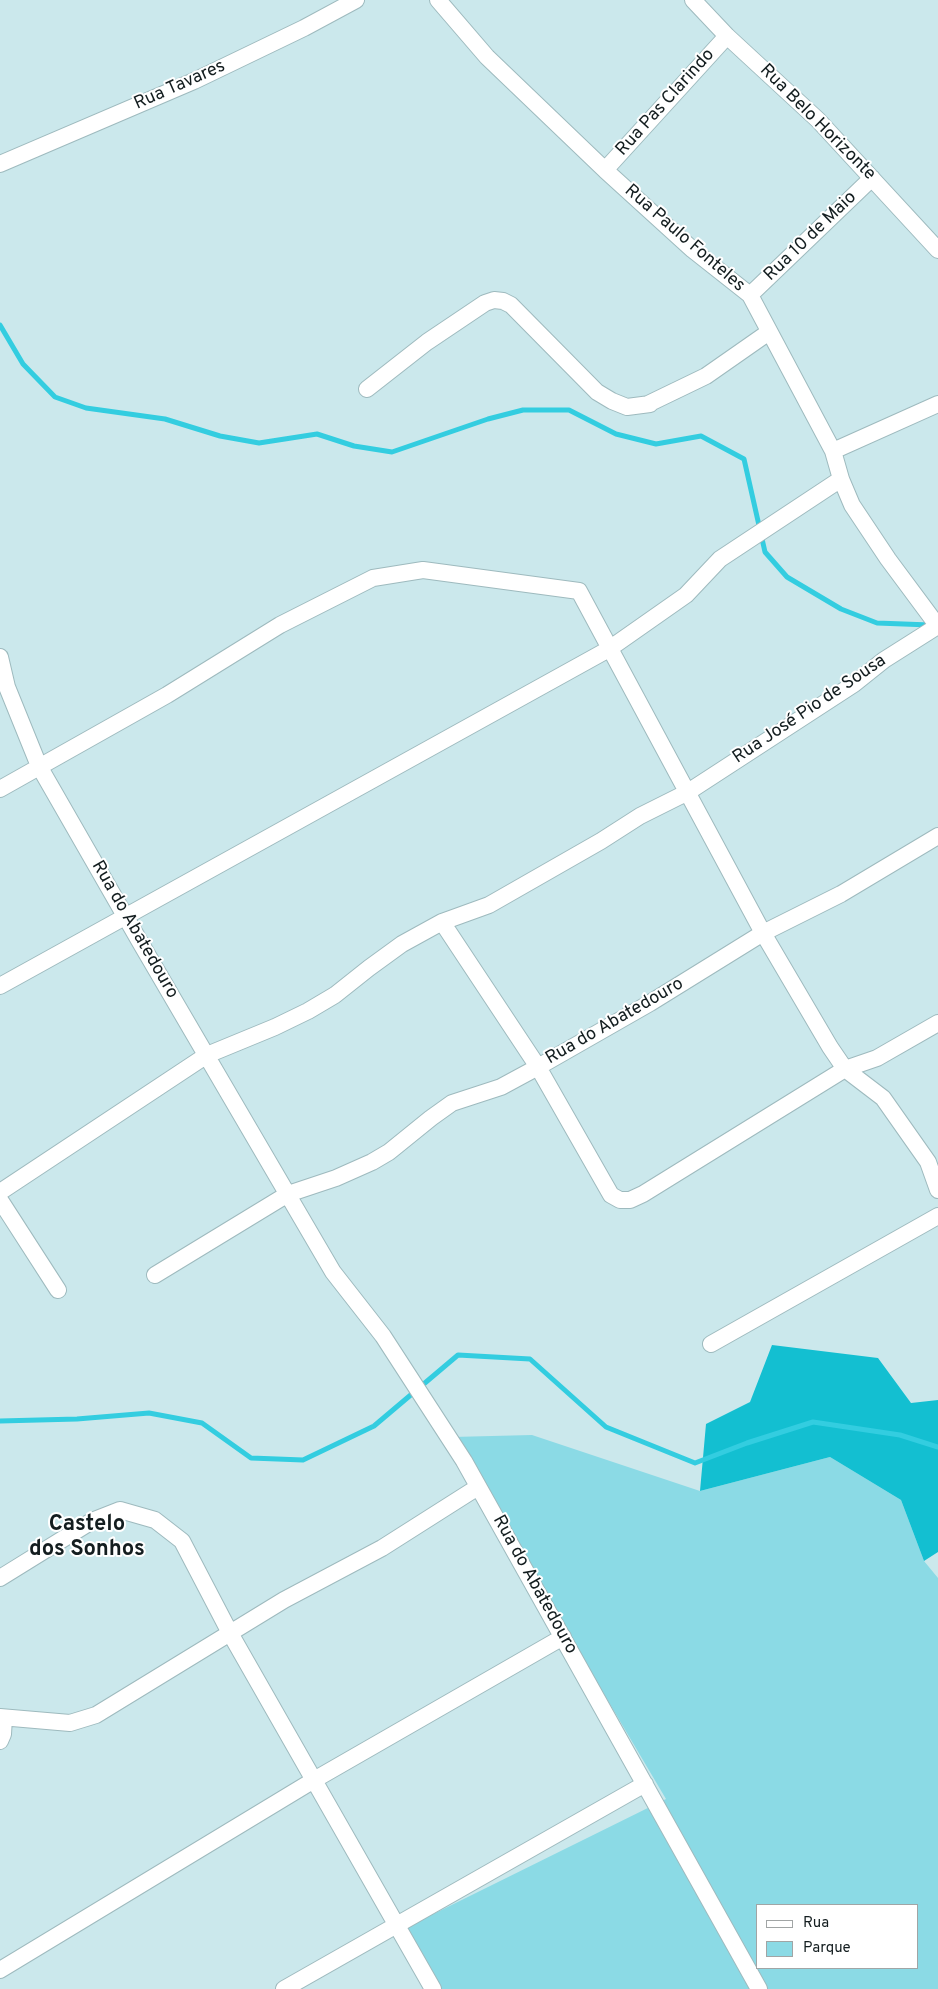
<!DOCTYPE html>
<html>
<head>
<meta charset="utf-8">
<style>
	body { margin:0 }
	#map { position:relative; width:938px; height:1989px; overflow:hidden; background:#cbe8ec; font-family:Overpass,sans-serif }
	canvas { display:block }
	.legend { position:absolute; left:756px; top:1904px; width:162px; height:65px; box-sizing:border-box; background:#fff; border:1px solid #a1a5a5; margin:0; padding:6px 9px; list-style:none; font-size:15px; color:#131d1f }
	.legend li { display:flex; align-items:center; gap:10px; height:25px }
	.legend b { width:25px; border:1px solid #a1a5a5 }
</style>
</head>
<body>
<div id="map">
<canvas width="938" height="1989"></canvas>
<ul class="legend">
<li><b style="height:6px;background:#fff"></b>Rua</li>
<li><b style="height:14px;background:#8bdae5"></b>Parque</li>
</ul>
</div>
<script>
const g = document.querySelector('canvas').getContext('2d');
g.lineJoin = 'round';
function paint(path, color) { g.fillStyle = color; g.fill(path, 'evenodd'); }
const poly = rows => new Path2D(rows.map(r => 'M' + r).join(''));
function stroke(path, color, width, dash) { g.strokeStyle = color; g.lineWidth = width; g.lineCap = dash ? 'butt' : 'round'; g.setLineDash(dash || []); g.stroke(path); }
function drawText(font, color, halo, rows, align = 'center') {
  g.font = font + ' Overpass,sans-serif'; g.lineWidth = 4; g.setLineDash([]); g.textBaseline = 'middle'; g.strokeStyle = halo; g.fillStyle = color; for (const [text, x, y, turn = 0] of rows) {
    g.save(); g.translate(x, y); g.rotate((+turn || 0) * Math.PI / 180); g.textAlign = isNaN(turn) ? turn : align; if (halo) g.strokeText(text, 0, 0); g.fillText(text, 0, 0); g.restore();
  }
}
paint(poly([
	[532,1435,700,1491,830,1457,901,1500,924,1561,938,1578,938,1989,432,1989,397,1932,666,1799,452,1437],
	[757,1905,917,1905,917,1968,757,1968]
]), '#8bdae5');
paint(poly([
	[772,1345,878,1358,911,1403,938,1400,938,1552,924,1561,901,1500,830,1457,700,1491,706,1424,750,1402]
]), '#13bfd1');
stroke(poly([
	[0,325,23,364,55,397,86,408,165,419,220,436,259,443,317,434,354,446,392,452,488,419,523,410,569,410,616,434,656,444,701,436,744,459,765,552,787,577,841,609,877,623,930,625],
	[0,1421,77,1419,149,1413,202,1423,251,1458,303,1460,374,1426,458,1355,530,1359,606,1427,695,1463,747,1443,813,1422,900,1435,938,1447]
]), '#33cde0', 5);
const minor = poly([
	[438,0,487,57,605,170,693,250,750,295,833,451,841,479,852,505,888,559,934,621],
	[693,0,727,36,818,120,938,250],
	[0,164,194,81,304,28,356,0],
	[605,170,727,36],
	[750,295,872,178],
	[367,389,427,342,485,303,494,300,503,301,511,305,597,392,612,401,627,407,650,404],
	[648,404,706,376,769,332],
	[833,451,938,404],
	[0,657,7,687,39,766,140,942,333,1272,383,1336,464,1461,759,1989],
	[0,789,167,695,280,625,373,578,423,570,579,591,763,933,830,1047,845,1069,883,1098,928,1162,938,1190],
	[442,922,538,1067,611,1195,620,1200,630,1200,643,1194,845,1069,877,1058,938,1023],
	[0,986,609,649,686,595,720,559,841,479],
	[0,1192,207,1055,275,1027,308,1011,335,995,369,968,402,944,442,922,489,905,601,841,640,816,688,792,854,684,884,660,933,629],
	[0,1200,58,1290],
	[155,1275,288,1194,336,1178,372,1162,389,1152,431,1118,452,1103,501,1087,538,1067,650,1003,763,933,841,894,938,836],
	[711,1344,938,1216],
	[0,1578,92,1521,120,1510,155,1520,182,1541,230,1633,433,1989],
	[0,1717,70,1723,96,1715,284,1600,382,1548,478,1487],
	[0,1741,3,1734,4,1718],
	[0,1970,314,1780,563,1637],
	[284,1989,645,1784]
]);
stroke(minor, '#9ebabe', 18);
stroke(minor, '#fff', 16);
drawText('18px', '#131d1f', '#fff', [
	["Rua Tavares",180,86,-24],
	["Rua Pas Clarindo",666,103,-48],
	["Rua Belo Horizonte",817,123,45],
	["Rua 10 de Maio",811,237,-44],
	["Rua Paulo Fonteles",684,239,41],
	["Rua José Pio de Sousa",810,710,-34],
	["Rua do Abatedouro",134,930,60],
	["Rua do Abatedouro",615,1022,-30],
	["Rua do Abatedouro",534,1585,61]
]);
drawText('bold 22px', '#131d1f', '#fff', [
	["Castelo",87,1526],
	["dos Sonhos",87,1551]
]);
</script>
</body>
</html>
